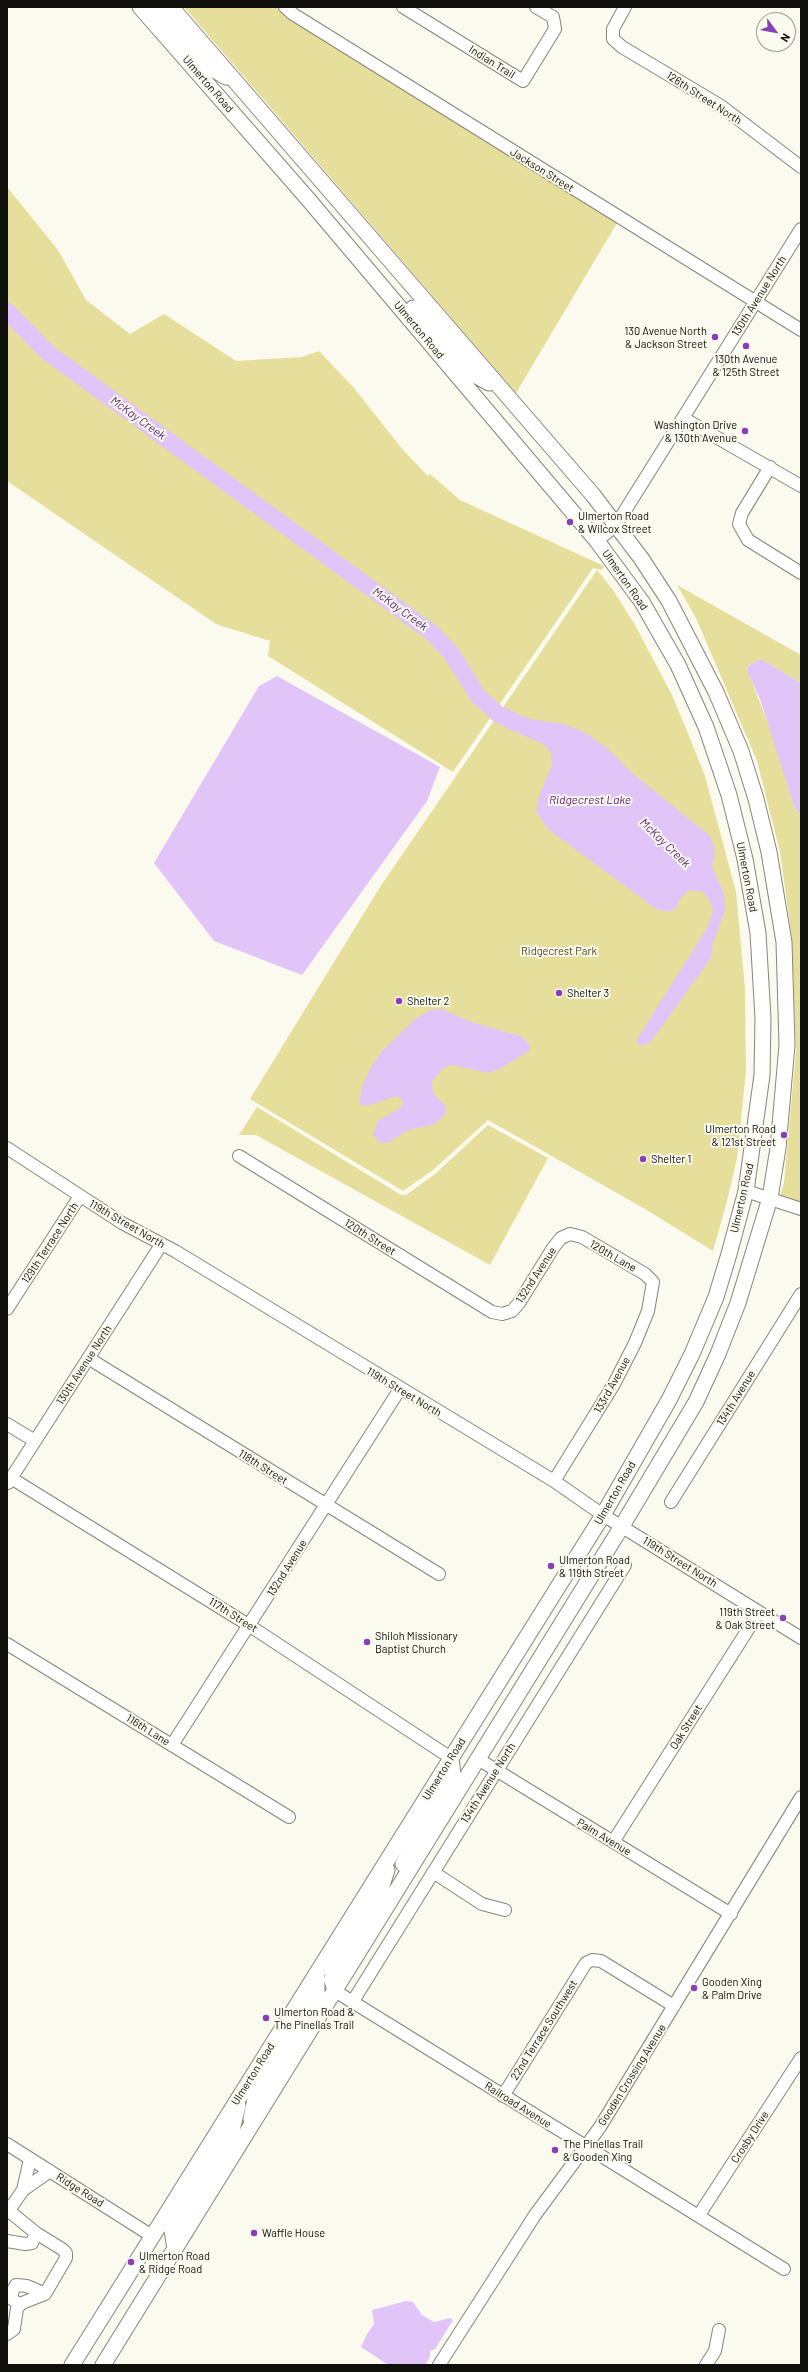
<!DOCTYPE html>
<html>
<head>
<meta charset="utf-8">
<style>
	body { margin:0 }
	#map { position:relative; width:808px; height:2372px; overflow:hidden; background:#fafaef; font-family:Barlow,sans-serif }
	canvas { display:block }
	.frame { position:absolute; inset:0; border:8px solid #0f0f0c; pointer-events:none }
	.north { position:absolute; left:756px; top:12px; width:40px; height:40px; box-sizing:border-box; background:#fafaef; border:1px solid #9c9c94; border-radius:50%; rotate:122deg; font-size:11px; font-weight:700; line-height:16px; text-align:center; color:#0f0f0c }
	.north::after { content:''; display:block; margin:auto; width:14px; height:18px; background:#8740b3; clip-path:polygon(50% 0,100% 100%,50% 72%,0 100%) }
</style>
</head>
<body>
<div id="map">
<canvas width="808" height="2372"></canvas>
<div class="frame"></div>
<div class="north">N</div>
</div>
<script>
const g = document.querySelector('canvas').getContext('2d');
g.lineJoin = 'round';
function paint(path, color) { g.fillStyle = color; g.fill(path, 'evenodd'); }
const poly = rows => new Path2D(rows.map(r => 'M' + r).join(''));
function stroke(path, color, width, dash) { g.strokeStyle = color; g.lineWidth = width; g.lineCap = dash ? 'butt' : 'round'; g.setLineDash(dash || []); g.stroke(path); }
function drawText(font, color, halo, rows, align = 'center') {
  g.font = font + ' Barlow,sans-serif'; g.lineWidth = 4; g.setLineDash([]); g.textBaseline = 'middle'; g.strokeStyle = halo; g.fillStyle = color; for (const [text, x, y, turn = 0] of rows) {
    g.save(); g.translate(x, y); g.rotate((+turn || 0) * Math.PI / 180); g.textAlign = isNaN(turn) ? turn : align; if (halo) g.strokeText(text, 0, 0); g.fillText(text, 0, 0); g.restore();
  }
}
paint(poly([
	[184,7,279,7,617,223,516,393],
	[7,187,58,250,86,300,130,334,164,314,236,361,302,357,319,351,354,388,403,450,428,476,430,474,460,500,604,566,602,570,593,568,453,772,268,656,270,641,216,624,7,481],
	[597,570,613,590,635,625,672,695,687,731,705,776,736,892,745,988,746,1070,737,1158,727,1201,713,1251,645,1209,488,1120,433,1170,403,1191,250,1099,380,887],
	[677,585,801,655,801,683,761,659,749,665,747,669,774,739,795,809,801,815,801,1204,780,1196,784,1183,796,1051,792,939,780,852,757,761,696,618],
	[257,1107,401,1195,406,1195,435,1174,488,1125,548,1158,490,1265,256,1135,239,1135]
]), '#e6de9b');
paint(poly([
	[761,659,801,683,801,815,795,809,760,699,747,671,749,665],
	[277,676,440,767,427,801,302,975,214,941,154,863,259,686],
	[509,711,530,719,563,724,584,732,607,748,631,772,710,836,713,844,715,854,712,866,724,894,725,910,713,943,711,958,660,1029,651,1041,642,1046,636,1042,639,1036,707,928,713,911,710,901,703,892,689,890,681,898,675,909,669,912,656,909,549,830,536,812,539,796,552,764,551,753,543,744,504,727,498,714],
	[442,1009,471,1022,521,1036,529,1044,530,1050,500,1069,488,1073,452,1065,442,1069,432,1082,433,1093,446,1106,445,1115,433,1125,408,1130,388,1143,379,1143,373,1134,378,1121,401,1107,404,1102,397,1096,370,1105,359,1105,362,1087,371,1067,382,1051,415,1019,430,1010],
	[406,2301,413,2302,422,2315,434,2322,450,2318,453,2320,435,2349,430,2351,430,2357,425,2365,388,2365,361,2347,367,2334,374,2324,372,2310]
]), '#e2c5f8');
stroke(poly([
	[7,311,47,352,432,633,451,653,478,696,498,714,520,724]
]), '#e2c5f8', 17);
const minor = poly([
	[285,7,293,14,801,330],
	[403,7,523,81,555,29,553,17,536,7],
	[625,7,613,29,613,39,622,47,721,106,801,167],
	[683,418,801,486],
	[770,467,742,513,739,524,748,540,801,573],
	[597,541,616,525,801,229],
	[7,1148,122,1223,175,1251,554,1481,603,1515,801,1638],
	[239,1156,492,1312,502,1314,512,1311,519,1303,553,1248,561,1238,570,1234,582,1237,645,1274,653,1282,648,1311,635,1343,614,1384,554,1481],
	[746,1191,801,1209],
	[7,1309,80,1196],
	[88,1358,439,1574],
	[7,1424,35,1441],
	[11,1478,250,1626,451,1758],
	[8,1483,161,1245],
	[671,1502,801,1294],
	[7,1644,289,1817],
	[172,1745,400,1389],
	[478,1759,731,1914],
	[613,1842,759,1612],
	[433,1872,482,1904,505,1910],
	[335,1991,784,2269],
	[353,2001,625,1565],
	[503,2096,586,1963,592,1960,601,1961,674,2006],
	[7,2144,152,2236],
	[23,2190,30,2159],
	[7,2213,23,2190,50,2171],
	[699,2215,801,2058],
	[7,2241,25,2244,32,2243,36,2233,9,2211],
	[20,2305,12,2299,12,2292,16,2285,27,2286,45,2294],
	[7,2334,14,2329,17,2308,22,2303,45,2294,66,2258,66,2253,62,2249,36,2233],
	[439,2365,535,2215,600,2127,801,1797],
	[706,2365,715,2351,719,2330]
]);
const major = poly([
	[155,7,203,63,226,77],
	[413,308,471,373,489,383],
	[403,1864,450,1784,453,1775,451,1758],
	[335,1991,332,1980,333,1972,379,1895,387,1870],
	[251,2119,255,2099,317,1999,317,1974],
	[175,2249,172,2230,224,2148,232,2130,238,2106],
	[72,2365,603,1515,669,1400,692,1354,716,1297,729,1254,746,1191,762,1075,763,1018,758,933,745,859,729,795,706,727,678,665,642,602,597,541,308,199,140,7],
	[103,2365,622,1526,696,1402,718,1354,738,1303,770,1198,778,1148,787,1045,784,942,769,852,756,799,741,751,716,692,669,601,641,558,593,495,171,7]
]);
stroke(minor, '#85857b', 14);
stroke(major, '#85857b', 17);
stroke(minor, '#fff', 12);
stroke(major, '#fff', 15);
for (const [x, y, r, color] of [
	[715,337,4,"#8740b3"],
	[746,346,4,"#8740b3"],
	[745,431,4,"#8740b3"],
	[570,522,4,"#8740b3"],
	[559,993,4,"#8740b3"],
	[399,1001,4,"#8740b3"],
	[784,1135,4,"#8740b3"],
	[643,1159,4,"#8740b3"],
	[551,1566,4,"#8740b3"],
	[783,1618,4,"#8740b3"],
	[367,1642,4,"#8740b3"],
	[694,1988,4,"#8740b3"],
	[266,2018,4,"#8740b3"],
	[555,2150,4,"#8740b3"],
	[254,2233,4,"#8740b3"],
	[131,2262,4,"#8740b3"]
]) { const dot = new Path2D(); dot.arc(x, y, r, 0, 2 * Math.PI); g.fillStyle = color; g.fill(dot); stroke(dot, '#fafaef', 1.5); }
drawText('11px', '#0f0f0c', '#fafaef', [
	["Indian Trail",492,62,32],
	["Ulmerton Road",208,84,49],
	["126th Street North",704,98,33],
	["Jackson Street",542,170,32],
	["130th Avenue North",759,296,-58],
	["Ulmerton Road",419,330,50],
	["Ulmerton Road",625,580,55],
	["Ulmerton Road",747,877,79],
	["Ulmerton Road",742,1198,-77],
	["119th Street North",127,1224,30],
	["120th Street",370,1237,32],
	["129th Terrace North",50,1243,-57],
	["120th Lane",613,1256,30],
	["132nd Avenue",536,1275,-57],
	["130th Avenue North",84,1365,-57],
	["133rd Avenue",612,1385,-61],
	["119th Street North",404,1392,31],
	["134th Avenue",736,1398,-58],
	["118th Street",263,1467,32],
	["Ulmerton Road",615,1493,-60],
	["119th Street North",680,1562,32],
	["132nd Avenue",287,1568,-58],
	["117th Street",233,1615,32],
	["Oak Street",686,1727,-58],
	["116th Lane",148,1730,32],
	["Ulmerton Road",444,1769,-58],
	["134th Avenue North",488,1783,-58],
	["Palm Avenue",604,1837,31],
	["22nd Terrace Southwest",544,2030,-58],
	["Ulmerton Road",253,2074,-58],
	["Gooden Crossing Avenue",632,2075,-58],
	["Railroad Avenue",518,2105,32],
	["Crosby Drive",750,2137,-57],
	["Ridge Road",80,2190,32]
]);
drawText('11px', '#0f0f0c', '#fafaef', [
	["130 Avenue North",707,331,"right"],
	["& Jackson Street",707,344,"right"],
	["130th Avenue",746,359,"center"],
	["& 125th Street",746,372,"center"],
	["Washington Drive",737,425,"right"],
	["& 130th Avenue",737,438,"right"],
	["Ulmerton Road",578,516],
	["& Wilcox Street",578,529],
	["Shelter 3",567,993],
	["Shelter 2",407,1001],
	["Ulmerton Road",776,1129,"right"],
	["& 121st Street",776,1142,"right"],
	["Shelter 1",651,1159],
	["Ulmerton Road",559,1560],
	["& 119th Street",559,1573],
	["119th Street",775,1612,"right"],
	["& Oak Street",775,1625,"right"],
	["Shiloh Missionary",375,1636],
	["Baptist Church",375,1649],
	["Gooden Xing",702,1982],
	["& Palm Drive",702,1995],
	["Ulmerton Road &",274,2012],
	["The Pinellas Trail",274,2025],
	["The Pinellas Trail",563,2144],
	["& Gooden Xing",563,2157],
	["Waffle House",262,2233],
	["Ulmerton Road",139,2256],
	["& Ridge Road",139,2269]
], 'left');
drawText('11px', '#4b461b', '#fafaef', [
	["Ridgecrest Park",559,951]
]);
drawText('italic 12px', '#561879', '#fafaef', [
	["McKay Creek",138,418,36],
	["McKay Creek",400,609,36],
	["Ridgecrest Lake",590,800],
	["McKay Creek",665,843,44]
]);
</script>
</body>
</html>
